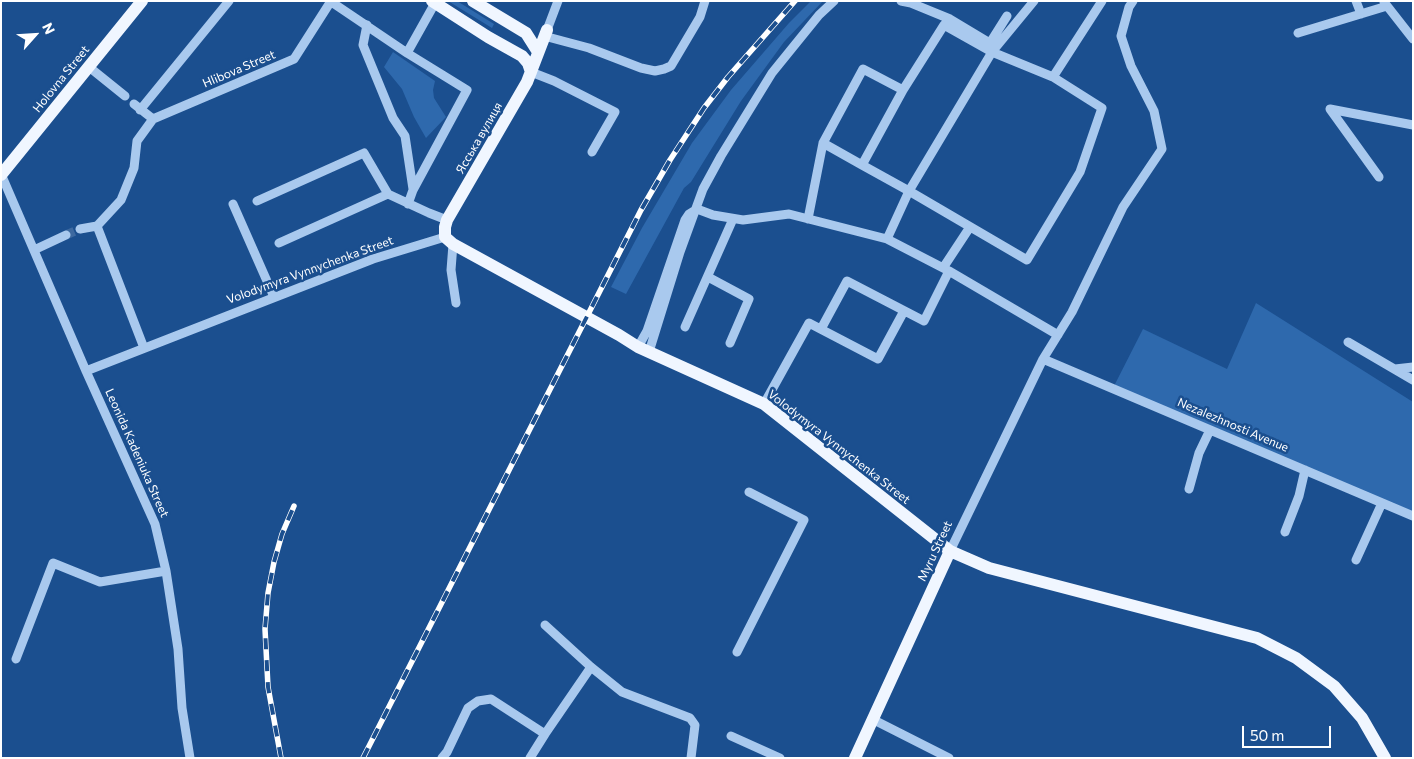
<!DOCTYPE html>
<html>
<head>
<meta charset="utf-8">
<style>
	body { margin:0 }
	#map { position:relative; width:1414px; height:759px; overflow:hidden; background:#1b4f8f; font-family:Commissioner,sans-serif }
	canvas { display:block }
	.frame { position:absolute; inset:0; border:2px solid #fff; pointer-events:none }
	.north { position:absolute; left:10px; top:10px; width:50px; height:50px; -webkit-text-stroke:4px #1b4f8f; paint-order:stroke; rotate:64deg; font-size:14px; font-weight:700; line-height:20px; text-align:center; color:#fff }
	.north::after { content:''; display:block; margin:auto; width:18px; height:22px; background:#fff; clip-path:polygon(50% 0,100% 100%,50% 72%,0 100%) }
	.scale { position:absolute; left:1242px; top:726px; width:89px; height:22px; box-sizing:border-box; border:2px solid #fff; border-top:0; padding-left:6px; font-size:15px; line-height:18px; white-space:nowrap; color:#fff; -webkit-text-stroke:4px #1b4f8f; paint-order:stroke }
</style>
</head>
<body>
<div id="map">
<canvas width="1414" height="759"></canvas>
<div class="frame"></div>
<div class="north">N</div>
<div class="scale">50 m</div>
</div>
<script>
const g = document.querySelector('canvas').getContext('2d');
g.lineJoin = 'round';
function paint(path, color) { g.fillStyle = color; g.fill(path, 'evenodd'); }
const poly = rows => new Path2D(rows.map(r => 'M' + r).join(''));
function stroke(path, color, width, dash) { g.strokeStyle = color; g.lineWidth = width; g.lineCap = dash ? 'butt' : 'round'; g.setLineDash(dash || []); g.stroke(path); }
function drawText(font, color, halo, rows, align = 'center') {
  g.font = font + ' Commissioner,sans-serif'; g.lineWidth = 5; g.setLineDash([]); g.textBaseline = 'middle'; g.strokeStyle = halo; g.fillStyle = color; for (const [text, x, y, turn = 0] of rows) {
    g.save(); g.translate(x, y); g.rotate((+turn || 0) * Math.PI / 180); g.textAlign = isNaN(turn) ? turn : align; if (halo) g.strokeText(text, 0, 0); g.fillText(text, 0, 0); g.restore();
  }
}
paint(poly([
	[448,1,457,1,494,24,492,28],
	[811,1,823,1,784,42,741,101,691,182,684,188,626,294,611,287,642,228,692,143,731,90,789,23],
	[393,52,435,81,433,90,434,98,446,117,426,138,414,117,402,89,384,67],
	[1256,303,1413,402,1413,519,1112,390,1143,329,1227,369]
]), '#2e69ad');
stroke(poly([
	[66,235,80,229]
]), '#3d69a0', 9, [9, 4.5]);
stroke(poly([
	[330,1,407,53,467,90,413,190,408,204],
	[901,1,911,3,950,19,990,43,1007,16],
	[1034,1,992,52,1053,77,1102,1],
	[1356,1,1361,14],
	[1384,2,1413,39],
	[367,25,363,45,393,118,405,136,413,189],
	[547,30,558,1],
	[1298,33,1387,6],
	[544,36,589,48,641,68,655,71,664,69,671,66,700,17,705,1],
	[407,53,435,3],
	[89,67,125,96],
	[531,72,554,81,615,112,592,152],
	[903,90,944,25,992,52,909,191,1027,260,1080,172,1102,108,1053,77],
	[134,104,153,119,294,59,331,1],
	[140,110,229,1],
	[862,165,909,191,887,239],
	[1,174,86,371,155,524,166,571,178,649,182,708,190,758],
	[1379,177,1330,109,1413,125],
	[257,201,364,153,388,194],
	[233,204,274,297],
	[808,219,823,143,863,69,903,90,862,165,823,143],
	[80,229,97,226],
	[279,243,388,194,429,213,447,220],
	[453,244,451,270,456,303],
	[34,250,66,235],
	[943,268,970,227],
	[708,277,749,299,730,343],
	[685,327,733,219],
	[821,329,847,281,924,321,949,271],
	[1348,342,1413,380],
	[638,347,647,331,685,220,689,214,697,209,713,215,743,220,789,214,887,239,949,271,1058,335],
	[144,348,97,226,121,200,134,168,137,141,153,119],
	[649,352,680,252,703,189,721,156,772,73,819,15,834,1],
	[1043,359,1413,516],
	[1395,369,1413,367],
	[86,371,373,259,445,237],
	[764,404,809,323,878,359,904,311],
	[1189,489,1199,453,1210,430],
	[1285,532,1299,496,1305,470],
	[950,551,1043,359,1072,312,1123,207,1162,149,1154,111,1131,66,1121,36,1129,7,1133,1],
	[1356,560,1382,503],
	[545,625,591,667,622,692,690,718,695,725,691,758],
	[737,652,804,520,749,492],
	[16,659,53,563,100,582,166,571],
	[872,719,949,758],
	[731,736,780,758],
	[442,758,447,752,468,708,478,701,491,699,545,734,591,667],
	[530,758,545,734]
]), '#a9c9ee', 9);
stroke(poly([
	[432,1,488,37,522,56,528,63,531,72],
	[473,1,526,33,538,52],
	[547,30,527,82,447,220,445,227,445,237,453,244,619,335,638,347,764,404,950,551,989,568,1257,638,1296,658,1334,686,1362,718,1385,758],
	[1,175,142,1],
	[855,758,950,551]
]), '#f0f6ff', 12);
const rail = poly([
	[281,758,268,687,265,629,268,593,274,562,282,534,294,506],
	[363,758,641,210,670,160,704,108,728,77,795,1]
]);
stroke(rail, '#fff', 5.5);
stroke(rail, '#1b4f8f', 4, [11]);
drawText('12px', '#fff', '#1b4f8f', [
	["Hlibova Street",239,69,-23],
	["Holovna Street",61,79,-51],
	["Ясська вулиця",479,138,-60],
	["Volodymyra Vynnychenka Street",310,270,-20],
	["Nezalezhnosti Avenue",1233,425,23],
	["Volodymyra Vynnychenka Street",839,447,38],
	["Leonida Kadeniuka Street",137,453,66],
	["Myru Street",935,551,-65]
]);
</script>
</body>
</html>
